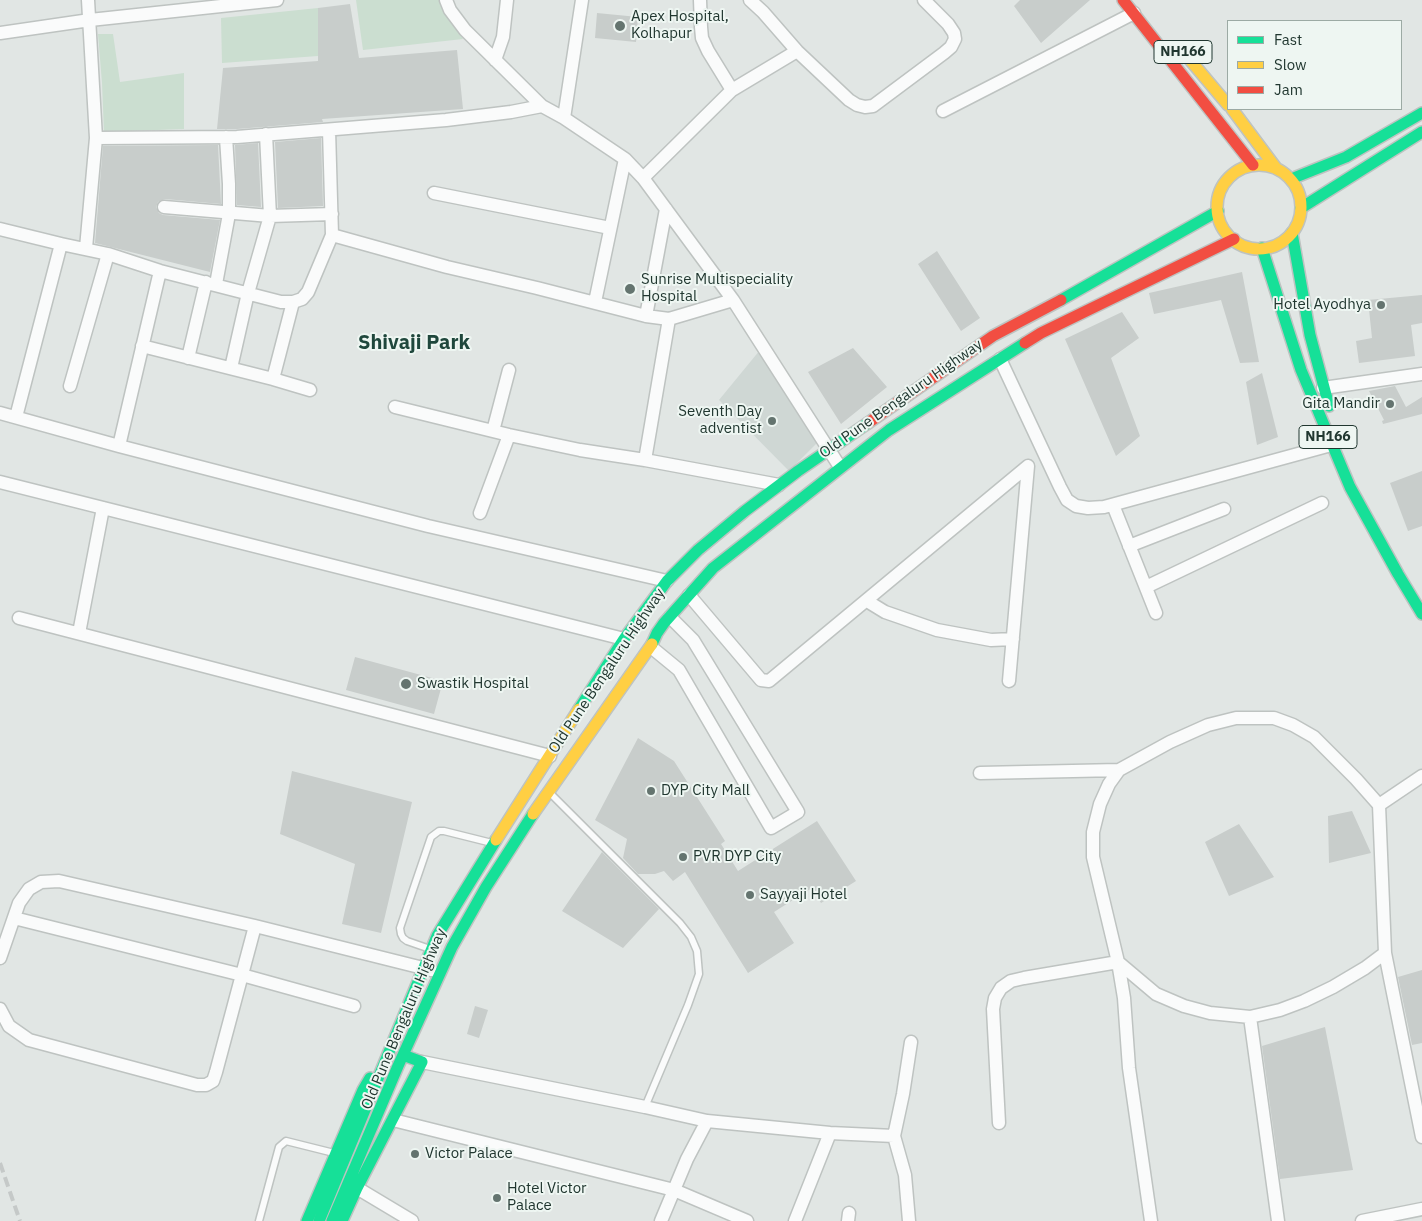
<!DOCTYPE html>
<html>
<head>
<meta charset="utf-8">
<style>
	body { margin:0 }
	#map { position:relative; width:1422px; height:1221px; overflow:hidden; background:#e1e6e4; font-family:"IBM Plex Sans",sans-serif }
	canvas { display:block }
	.legend { position:absolute; left:1227px; top:20px; width:175px; height:90px; box-sizing:border-box; background:#eef6f2; border:1px solid #9caaa4; margin:0; padding:6px 9px; list-style:none; font-size:15px; color:#213730 }
	.legend li { display:flex; align-items:center; gap:10px; height:25px }
	.legend b { width:25px; border:1px solid #9caaa4 }
</style>
</head>
<body>
<div id="map">
<canvas width="1422" height="1221"></canvas>
<ul class="legend">
<li><b style="height:6px;background:#16e098"></b>Fast</li>
<li><b style="height:6px;background:#ffcf43"></b>Slow</li>
<li><b style="height:6px;background:#f24e42"></b>Jam</li>
</ul>
</div>
<script>
const g = document.querySelector('canvas').getContext('2d');
g.lineJoin = 'round';
function paint(path, color) { g.fillStyle = color; g.fill(path, 'evenodd'); }
const poly = rows => new Path2D(rows.map(r => 'M' + r).join(''));
function stroke(path, color, width, dash) { g.strokeStyle = color; g.lineWidth = width; g.lineCap = dash ? 'butt' : 'round'; g.setLineDash(dash || []); g.stroke(path); }
function drawText(font, color, halo, rows, align = 'center') {
  g.font = font + ' "IBM Plex Sans",sans-serif'; g.lineWidth = 4; g.setLineDash([]); g.textBaseline = 'middle'; g.strokeStyle = halo; g.fillStyle = color; for (const [text, x, y, turn = 0] of rows) {
    g.save(); g.translate(x, y); g.rotate((+turn || 0) * Math.PI / 180); g.textAlign = isNaN(turn) ? turn : align; if (halo) g.strokeText(text, 0, 0); g.fillText(text, 0, 0); g.restore();
  }
}
paint(poly([
	[760,350,818,442,789,471,719,400]
]), '#cfd7d4');
paint(poly([
	[356,0,439,0,463,39,363,50],
	[318,8,318,56,222,63,221,18],
	[98,34,113,34,120,82,184,73,184,129,104,132,102,83]
]), '#cbded0');
paint(poly([
	[1020,0,1090,0,1041,43,1014,6],
	[350,4,359,58,457,50,463,109,322,119,323,122,237,129,217,129,223,68,318,61,318,8],
	[597,13,638,17,636,42,595,38],
	[321,138,323,206,278,208,275,142],
	[258,143,261,207,237,205,235,145],
	[216,145,218,145,221,204,165,199,158,202,156,207,159,213,163,215,220,220,210,272,95,243,103,146],
	[937,251,980,318,961,331,918,264],
	[1242,272,1259,362,1240,363,1221,300,1154,314,1149,293],
	[1422,295,1422,323,1411,325,1415,356,1359,363,1356,341,1372,338,1368,300],
	[1122,312,1139,338,1111,358,1140,436,1116,456,1065,339],
	[853,348,887,387,841,424,808,372],
	[1262,373,1278,437,1257,445,1246,382],
	[1395,386,1406,407,1422,397,1422,414,1383,424,1382,421,1384,420,1369,391],
	[1422,471,1422,526,1408,531,1390,483],
	[355,657,443,681,434,714,346,690],
	[638,738,674,761,725,841,721,844,738,871,817,821,856,881,821,903,812,888,774,912,794,943,748,973,685,872,673,881,664,871,655,874,638,874,623,858,627,839,595,820],
	[292,771,412,802,381,933,342,924,355,864,280,834],
	[1352,811,1371,853,1329,863,1328,816],
	[1239,824,1274,877,1229,896,1205,842],
	[602,852,659,909,623,948,562,911],
	[1422,970,1422,1043,1412,1045,1398,977],
	[475,1006,488,1010,479,1038,467,1034],
	[1325,1027,1353,1170,1280,1179,1262,1046]
]), '#c8cdcb');
const lane = poly([
	[549,792,680,923,691,937,697,951,699,974,688,1005,645,1107],
	[430,949,407,941,403,938,401,934,400,928,431,837,439,831,444,831,492,843],
	[259,1221,279,1147,286,1141,334,1153]
]);
const street = poly([
	[446,0,450,10,465,30,542,106,564,118,625,159,643,178,733,300,840,467],
	[700,0,701,27,702,38,708,51,732,90,797,51],
	[750,0,763,12,797,51,849,100,857,105,865,107,873,106,944,53,951,47,955,39,954,33,948,24,924,0],
	[0,33,90,20,277,0],
	[495,60,503,37,507,0],
	[943,111,1134,13],
	[564,118,582,0],
	[96,138,237,137,446,120,511,112,542,106],
	[643,178,732,90],
	[434,193,610,228],
	[164,207,270,216,332,214],
	[0,229,61,244,108,254,160,271,281,302,293,302,302,299,308,292,332,235,329,130],
	[332,235,447,267,537,288,646,316,669,319,733,300],
	[86,248,96,138,88,0],
	[216,284,229,214,229,184,226,137],
	[595,302,625,159],
	[646,316,666,209],
	[142,346,273,379,310,390],
	[188,358,206,282],
	[1000,359,1060,487,1067,500,1076,506,1088,508,1104,507,1331,445],
	[231,368,248,293,270,216,266,134],
	[273,379,293,302],
	[70,386,108,254],
	[1323,388,1422,374],
	[395,407,509,435,580,450,645,460,779,485],
	[0,413,119,446,428,526,667,581],
	[16,417,61,244],
	[493,431,509,370],
	[119,446,160,271],
	[645,460,669,319],
	[0,482,624,639],
	[1113,505,1156,613],
	[480,513,509,435],
	[1129,546,1224,509],
	[1146,587,1322,503],
	[689,595,761,680,769,681,1028,466],
	[867,601,885,612,937,630,991,640,1013,639],
	[19,618,550,756],
	[79,633,103,508],
	[651,647,679,670,771,828,798,812,693,640,670,617],
	[1009,681,1028,466],
	[980,773,1119,770],
	[1422,776,1379,805,1385,953,1422,1137],
	[14,918,242,975,354,1006],
	[0,958,19,903,29,889,41,882,59,881,255,926,431,970],
	[0,1009,9,1026,29,1040,197,1085,206,1085,213,1081,216,1072,255,926],
	[1250,1017,1278,1221],
	[422,1062,645,1107,707,1121,830,1133,894,1136,905,1175,909,1221],
	[393,1120,674,1190,747,1221],
	[999,1123,993,1009,995,998,1001,988,1011,981,1024,978,1118,962,1093,857,1093,832,1100,804,1109,784,1119,770,1170,742,1208,725,1236,718,1274,718,1293,725,1314,737,1356,779,1379,805],
	[894,1136,903,1094,911,1042],
	[357,1188,412,1221],
	[661,1221,687,1159,707,1121],
	[795,1221,830,1133],
	[848,1221,849,1213],
	[1151,1221,1129,1068,1124,998,1118,962,1156,994,1184,1006,1210,1013,1250,1017,1280,1010,1304,1001,1333,987,1365,968,1385,953],
	[1362,1221,1422,1209]
]);
const fast = poly([
	[1291,179,1346,157,1422,113],
	[1301,208,1422,132],
	[1292,233,1310,335,1329,406],
	[1262,248,1301,370,1350,487,1398,574,1422,614],
	[1061,300,1218,211],
	[652,644,657,633,664,623,713,568,889,430,1025,343],
	[579,709,624,639,667,581,698,550,745,511,798,471,868,423],
	[307,1221,363,1090,370,1078],
	[319,1221,437,936,496,840],
	[332,1221,398,1066,452,947,486,887,533,814],
	[342,1221,357,1188,422,1062,403,1055]
]);
const slow = poly([
	[1180,48,1228,105],
	[1232,109,1276,168],
	'1217 207a42 42 0 1 1 84 0a42 42 0 1 1-84 0Z',
	[533,814,652,644],
	[496,840,579,709]
]);
const jam = poly([
	[1123,0,1253,165],
	[1025,343,1041,333,1234,239],
	[868,423,993,336,1061,300]
]);
stroke(lane, '#bec3c1', 9);
stroke(street, '#bec3c1', 15);
stroke(fast, '#bec3c1', 14);
stroke(slow, '#bec3c1', 14);
stroke(jam, '#bec3c1', 14);
stroke(lane, '#fafbfb', 6);
stroke(street, '#fafbfb', 12);
stroke(fast, '#16e098', 11);
stroke(slow, '#ffcf43', 11);
stroke(jam, '#f24e42', 11);
stroke(poly([
	[0,1163,20,1221]
]), '#c5c9c8', 4, [10, 5]);
for (const [x, y, r, color] of [
	[620,26,6,"#64746f"],
	[630,289,6,"#64746f"],
	[1381,305,5,"#64746f"],
	[1390,404,5,"#64746f"],
	[772,421,5,"#64746f"],
	[406,684,6,"#64746f"],
	[651,791,5,"#64746f"],
	[683,857,5,"#64746f"],
	[750,895,5,"#64746f"],
	[415,1154,5,"#64746f"],
	[497,1198,5,"#64746f"]
]) { const dot = new Path2D(); dot.arc(x, y, r, 0, 2 * Math.PI); g.fillStyle = color; g.fill(dot); stroke(dot, '#eef6f2', 2); }
for (const [x, y, w] of [
	[1183,52,58],
	[1328,437,58]
]) { const box = new Path2D(); box.roundRect(x - w / 2, y - 11.5, w, 23, 4); g.fillStyle = '#eef6f2'; g.fill(box); stroke(box, '#213730', 1); }
drawText('bold 14px', '#213730', null, [
	["NH166",1183,52],
	["NH166",1328,437]
]);
drawText('15px', '#213730', '#eef6f2', [
	["Apex Hospital,",631,17],
	["Kolhapur",631,34],
	["Sunrise Multispeciality",641,280],
	["Hospital",641,297],
	["Hotel Ayodhya",1371,305,"right"],
	["Gita Mandir",1380,404,"right"],
	["Seventh Day",762,412,"right"],
	["adventist",762,429,"right"],
	["Swastik Hospital",417,684],
	["DYP City Mall",661,791],
	["PVR DYP City",693,857],
	["Sayyaji Hotel",760,895],
	["Victor Palace",425,1154],
	["Hotel Victor",507,1189],
	["Palace",507,1206]
], 'left');
drawText('15px', '#213730', '#eef6f2', [
	["Old Pune Bengaluru Highway",901,399,-35],
	["Old Pune Bengaluru Highway",607,671,-56],
	["Old Pune Bengaluru Highway",404,1019,-67]
]);
drawText('bold 20px', '#1f473c', '#eef6f2', [
	["Shivaji Park",414,343]
]);
</script>
</body>
</html>
